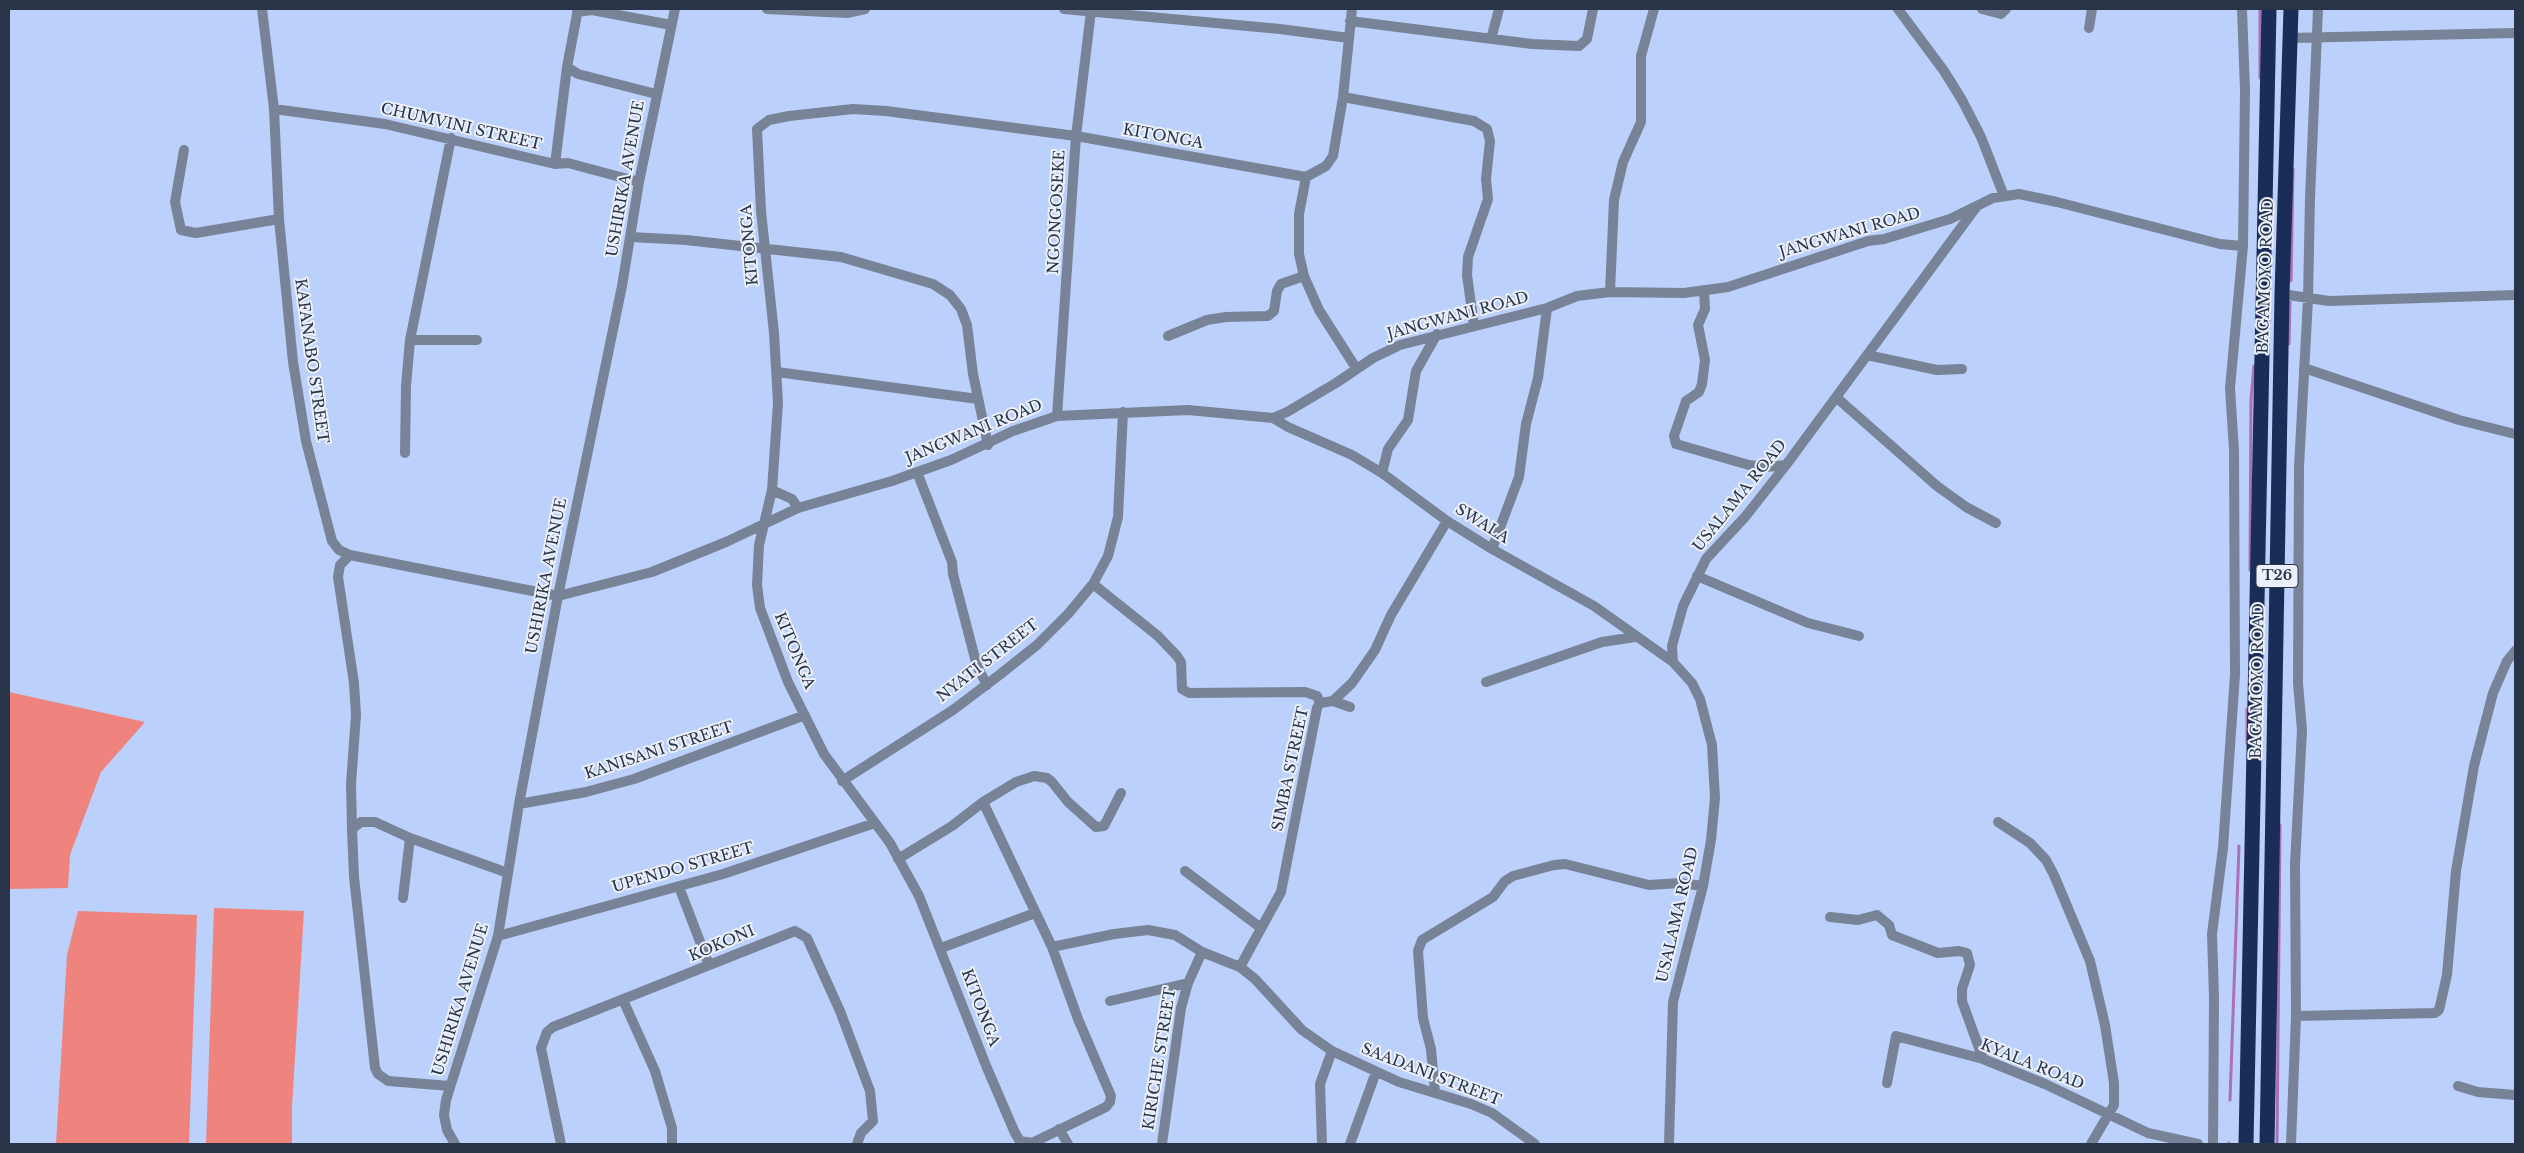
<!DOCTYPE html>
<html>
<head>
<meta charset="utf-8">
<style>
	body { margin:0 }
	#map { position:relative; width:2524px; height:1153px; overflow:hidden; background:#bbd0fa; font-family:"Libre Baskerville",serif }
	canvas { display:block }
	.frame { position:absolute; inset:0; border:10px solid #2a3448; pointer-events:none }
</style>
</head>
<body>
<div id="map">
<canvas width="2524" height="1153"></canvas>
<div class="frame"></div>
</div>
<script>
const g = document.querySelector('canvas').getContext('2d');
g.lineJoin = 'round';
function paint(path, color) { g.fillStyle = color; g.fill(path, 'evenodd'); }
const poly = rows => new Path2D(rows.map(r => 'M' + r).join(''));
function stroke(path, color, width, dash) { g.strokeStyle = color; g.lineWidth = width; g.lineCap = dash ? 'butt' : 'round'; g.setLineDash(dash || []); g.stroke(path); }
function drawText(font, color, halo, rows, align = 'center') {
  g.font = font + ' "Libre Baskerville",serif'; g.lineWidth = 4; g.setLineDash([]); g.textBaseline = 'middle'; g.strokeStyle = halo; g.fillStyle = color; for (const [text, x, y, turn = 0] of rows) {
    g.save(); g.translate(x, y); g.rotate((+turn || 0) * Math.PI / 180); g.textAlign = isNaN(turn) ? turn : align; if (halo) g.strokeText(text, 0, 0); g.fillText(text, 0, 0); g.restore();
  }
}
paint(poly([
	[9,692,145,722,101,772,70,855,68,888,9,889],
	[214,908,304,911,292,1106,292,1144,206,1144],
	[78,911,197,915,189,1144,56,1144,67,955]
]), '#ef847e');
stroke(poly([
	[2260,9,2260,78],
	[2291,281,2293,169],
	[2289,344,2290,302],
	[2250,570,2251,400,2254,366],
	[2247,743,2247,709],
	[2230,1100,2239,846],
	[2229,1144,2229,1143],
	[2277,1144,2280,825]
]), '#aa70b9', 3);
stroke(poly([
	[262,9,274,109,279,219,293,362,306,441,332,541,339,550,350,555,558,596,652,572,726,542,798,508,892,481,951,460,1013,431,1057,416,1188,410,1273,418,1287,412,1336,383,1373,358,1400,345,1547,308,1577,296,1610,292,1684,293,1728,287,1868,241,1884,239,1950,219,1993,198,2019,194,2057,202,2220,244,2243,246],
	[767,9,847,13,865,9],
	[1064,9,1280,29,1349,38],
	[1352,9,1343,97,1333,156,1326,166,1306,177,1299,214,1299,254,1304,276,1319,310,1356,368],
	[1898,9,1944,71,1962,100,1981,137,2004,196],
	[1982,9,2001,14,2006,9],
	[577,12,592,10,671,25],
	[1350,21,1532,44,1579,46,1587,39,1593,9],
	[2089,28,2092,9],
	[2291,38,2515,33],
	[1491,39,1499,9],
	[567,67,578,74,656,94],
	[1343,97,1474,121,1487,129,1490,141,1486,179,1488,199,1468,257,1467,275,1474,326],
	[274,109,385,124,555,164,568,163,639,182],
	[184,150,175,202,181,230,196,233,279,219],
	[555,164,567,67,578,9],
	[631,237,686,240,841,257,933,284,950,295,961,309,967,325,973,374,988,445],
	[1704,290,1705,309,1698,325,1705,360,1702,384,1699,392,1686,401,1674,436,1676,444,1749,465,1766,467,1786,465],
	[1610,292,1614,200,1623,162,1641,122,1641,56,1654,9],
	[2282,294,2329,301,2515,295],
	[1168,336,1207,320,1226,317,1268,316,1274,311,1277,291,1281,284,1304,276],
	[410,340,477,340],
	[1867,355,1937,370,1962,369],
	[2304,368,2459,420,2515,434],
	[777,372,978,399],
	[1837,398,1937,486,1966,507,1996,523],
	[1057,416,1076,136,1091,11],
	[1273,418,1288,427,1352,455,1382,473,1447,521,1492,549,1594,606,1673,662],
	[405,453,406,386,410,340,451,138],
	[917,472,952,562,953,574,977,666,987,685],
	[1382,473,1388,449,1408,420,1416,371,1437,334],
	[772,490,792,499,798,508],
	[1492,549,1519,477,1526,424,1538,378,1547,308],
	[350,555,340,565,338,577,354,683,356,715,351,784,352,829],
	[1697,576,1808,623,1859,636],
	[1093,584,1158,636,1177,656,1181,662,1182,689,1189,693,1305,692,1317,696,1320,703],
	[1486,682,1602,642,1635,637],
	[1333,701,1350,707],
	[842,781,953,710,998,676,1037,645,1068,614,1093,584,1108,556,1118,517,1123,412],
	[983,802,1052,947,1078,1019,1111,1096,1110,1102,1106,1107,1032,1143,1020,1141,1015,1133,987,1068,919,896,890,843,824,754,788,682,760,608,757,585,759,545,772,490,778,403,774,333,761,211,757,129,769,120,789,116,853,109,886,111,1076,136,1306,177],
	[519,804,586,792,634,779,805,715],
	[1998,822,2030,843,2046,860,2054,875,2090,961,2105,1025,2114,1083,2114,1105,2091,1144],
	[898,859,952,826,983,802,1016,782,1034,776,1047,778,1052,782,1068,802,1096,827,1104,826,1121,793],
	[1185,871,1261,928],
	[679,887,709,965],
	[403,898,410,838],
	[1830,917,1858,920,1877,915,1889,925,1892,935,1938,953,1959,951,1967,953,1970,965,1962,989,1962,1001,1983,1059],
	[498,936,723,874,875,823],
	[1052,947,1114,934,1148,930,1175,935,1202,952,1240,967,1255,979,1302,1030,1332,1051,1399,1082,1471,1104,1492,1113,1535,1144],
	[941,948,1035,913],
	[1240,967,1281,892,1317,708,1320,703,1333,701,1352,683,1375,650,1391,615,1447,521],
	[623,1000,655,1071,672,1128,672,1144],
	[1110,1001,1188,983],
	[2296,1016,2435,1013,2439,1010,2447,975,2456,871,2474,766,2493,693,2507,661,2515,651],
	[1887,1083,1896,1036,1983,1059,2045,1084,2148,1133,2198,1144],
	[450,1086,388,1081,378,1074,375,1068,354,877,352,829,361,822,375,822,410,838,508,873],
	[2458,1086,2478,1092,2515,1095],
	[1435,1092,1431,1049,1423,1018,1418,951,1422,940,1493,897,1505,881,1513,876,1554,865,1565,864,1649,885,1680,883,1703,886],
	[1059,1129,1068,1144],
	[455,1144,447,1130,444,1115,446,1100,498,936,519,804,558,596,622,286,639,182,675,9],
	[561,1144,541,1048,547,1032,553,1027,795,931,807,938,840,1011,870,1091,873,1121,861,1133,857,1144],
	[1162,1144,1181,1008,1188,983,1202,952],
	[1322,1144,1320,1084,1332,1051],
	[1350,1144,1376,1072],
	[1669,1144,1673,1002,1703,886,1711,840,1715,798,1712,745,1700,699,1692,683,1673,662,1672,646,1683,606,1706,559,1745,517,1786,465,1977,206],
	[2213,1144,2214,997,2212,934,2223,848,2235,675,2234,450,2230,388,2243,246,2245,90,2242,9],
	[2291,1144,2296,1016,2295,864,2302,730,2298,683,2299,467,2308,299,2310,198,2318,9]
]), '#788398', 10);
stroke(poly([
	[2246,1144,2269,9],
	[2267,1144,2282,294,2291,9]
]), '#1a2d56', 15);
for (const [x, y, w] of [
	[2277,576,42]
]) { const box = new Path2D(); box.roundRect(x - w / 2, y - 11.5, w, 23, 4); g.fillStyle = '#ebf0fb'; g.fill(box); stroke(box, '#2a3448', 1); }
drawText('bold 14px', '#2a3448', null, [
	["T26",2277,576]
]);
drawText('15px', '#2a3448', '#ebf0fb', [
	["CHUMVINI STREET",461,127,13],
	["KITONGA",1163,137,10],
	["USHIRIKA AVENUE",626,179,-80],
	["NGONGOSEKE",1057,212,-87],
	["JANGWANI ROAD",1850,233,-16],
	["KITONGA",750,245,-95],
	["BAGAMOYO ROAD",2266,276,-88],
	["JANGWANI ROAD",1458,316,-15],
	["KAFANABO STREET",311,361,82],
	["JANGWANI ROAD",974,432,-22],
	["USALAMA ROAD",1740,496,-51],
	["SWALA",1482,524,32],
	["USHIRIKA AVENUE",547,576,-79],
	["KITONGA",794,651,67],
	["NYATI STREET",988,661,-38],
	["BAGAMOYO ROAD",2258,681,-89],
	["KANISANI STREET",659,751,-18],
	["SIMBA STREET",1291,769,-78],
	["UPENDO STREET",683,868,-16],
	["USALAMA ROAD",1678,915,-77],
	["KOKONI",722,944,-23],
	["USHIRIKA AVENUE",461,1000,-73],
	["KITONGA",980,1008,69],
	["KIRICHE STREET",1160,1059,-81],
	["KYALA ROAD",2032,1065,22],
	["SAADANI STREET",1431,1075,21]
]);
</script>
</body>
</html>
